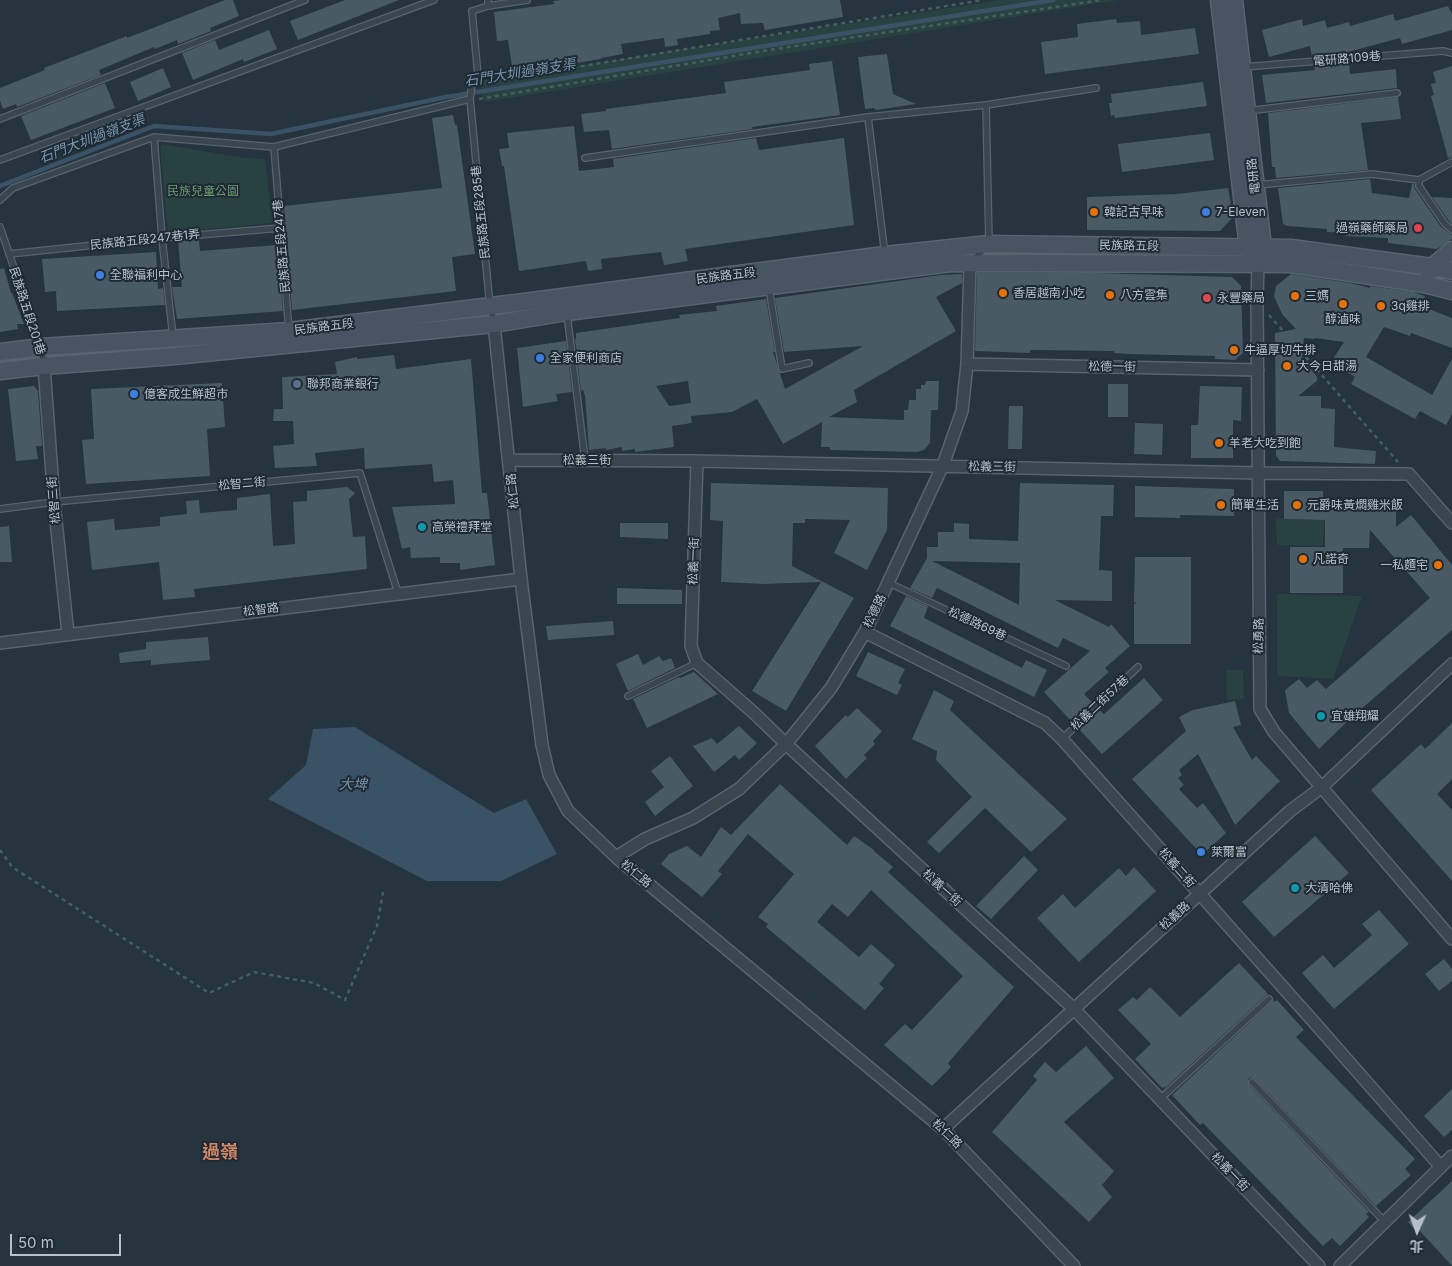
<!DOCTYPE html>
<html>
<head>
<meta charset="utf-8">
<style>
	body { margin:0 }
	#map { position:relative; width:1452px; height:1266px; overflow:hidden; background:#25343f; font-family:Inter,"Noto Sans TC",sans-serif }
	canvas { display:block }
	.north { position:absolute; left:1392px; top:1206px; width:50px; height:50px; -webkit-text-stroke:4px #1e2a34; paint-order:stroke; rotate:182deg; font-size:14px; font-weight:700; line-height:20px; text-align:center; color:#b6c0ca }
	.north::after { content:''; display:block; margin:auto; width:18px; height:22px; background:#b6c0ca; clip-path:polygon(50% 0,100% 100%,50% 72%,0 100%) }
	.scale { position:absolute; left:10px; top:1234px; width:111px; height:22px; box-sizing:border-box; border:2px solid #b6c0ca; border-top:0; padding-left:6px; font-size:15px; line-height:18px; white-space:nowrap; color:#b6c0ca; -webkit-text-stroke:4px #1e2a34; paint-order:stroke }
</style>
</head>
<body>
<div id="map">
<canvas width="1452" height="1266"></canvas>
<div class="north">北</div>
<div class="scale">50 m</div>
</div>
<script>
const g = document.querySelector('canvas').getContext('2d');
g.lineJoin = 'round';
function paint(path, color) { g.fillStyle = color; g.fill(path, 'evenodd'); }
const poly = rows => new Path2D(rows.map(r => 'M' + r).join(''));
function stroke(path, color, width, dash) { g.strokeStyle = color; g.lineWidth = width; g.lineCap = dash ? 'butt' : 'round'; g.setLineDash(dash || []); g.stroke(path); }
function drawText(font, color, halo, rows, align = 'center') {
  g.font = font + ' Inter,"Noto Sans TC",sans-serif'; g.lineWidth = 4; g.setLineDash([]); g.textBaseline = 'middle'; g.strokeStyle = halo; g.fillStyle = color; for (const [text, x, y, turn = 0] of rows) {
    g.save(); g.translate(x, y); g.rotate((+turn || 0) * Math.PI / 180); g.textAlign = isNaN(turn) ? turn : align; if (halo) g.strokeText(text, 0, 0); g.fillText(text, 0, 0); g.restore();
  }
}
paint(poly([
	[1000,0,1119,0,484,102,479,81],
	[162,144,244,158,265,159,272,223,168,233,160,147],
	[1276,519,1324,520,1323,546,1277,545],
	[1277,594,1362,596,1333,679,1277,676],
	[1226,670,1243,670,1244,699,1227,700]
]), '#284241');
paint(poly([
	[355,727,494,813,526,799,557,854,501,881,427,881,268,799,306,765,313,729]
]), '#395266');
stroke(poly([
	[0,186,154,126,271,134,446,97,1053,0]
]), '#395266', 4.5);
paint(poly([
	[225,0,233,0,239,16,210,28,211,31,178,44,177,40,155,49,154,47,99,70,101,75,17,107,16,104,3,109,0,101,0,88,45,70,44,68,127,36,127,38],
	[345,0,399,0,298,40,290,21],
	[562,0,840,0,843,17,765,30,763,23,741,24,740,13,718,18,720,30,710,31,710,34,677,39,678,45,665,47,664,38,621,44,623,54,601,58,601,59,547,68,546,62,512,66,508,40,497,41,494,12,554,4,553,1],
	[1448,6,1452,14,1452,30,1402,44,1400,38,1348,52,1348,54,1312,57,1310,46,1269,57,1262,30,1302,19,1303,26,1325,20,1327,28,1349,22,1350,26,1393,14,1395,21],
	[1116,19,1117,23,1140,21,1141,35,1195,28,1199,54,1045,74,1041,42,1078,37,1077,24],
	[269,30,277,49,244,62,243,59,193,80,182,53,215,40,219,50],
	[887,54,893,94,916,104,876,110,874,108,865,109,858,57],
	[832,61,840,115,752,127,753,129,612,149,609,130,584,132,581,114,606,111,606,109,726,93,724,82,810,70,809,64],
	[1349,63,1350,74,1396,69,1397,88,1266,103,1262,75,1315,70,1314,66],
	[1452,66,1452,157,1448,158,1431,96,1434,95,1431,84,1436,83,1433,72],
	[163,68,171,87,138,101,130,82],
	[1203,82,1207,106,1115,118,1114,115,1111,116,1109,103,1112,103,1111,94],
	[105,83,115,108,31,140,21,116],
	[1398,97,1401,119,1361,123,1368,170,1276,178,1275,167,1272,167,1268,113],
	[453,115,455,125,457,125,475,254,452,257,456,291,292,310,284,206,442,188,432,118],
	[574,126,579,171,614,167,613,159,756,138,759,150,844,138,854,225,685,249,688,261,664,265,661,252,601,259,602,269,588,271,586,261,519,271,504,166,502,166,499,149,509,148,507,133],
	[1210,133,1214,160,1122,172,1118,144],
	[1370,179,1372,193,1409,198,1412,184,1414,184,1415,189,1441,227,1452,235,1452,239,1437,249,1388,243,1388,238,1346,236,1346,233,1327,232,1327,229,1288,226,1283,224,1278,188],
	[1228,188,1233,217,1220,231,1087,230,1087,197,1177,194],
	[1432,197,1452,198,1452,224,1449,221],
	[199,240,200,251,277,245,283,311,177,319,172,287,182,287,178,241],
	[156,252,158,289,163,288,165,305,57,311,56,291,45,292,42,259],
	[4,268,11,293,12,293,24,324,17,324,18,329,0,332,0,269],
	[977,273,1097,273,1232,277,1241,286,1243,353,1235,360,1215,359,1215,356,1128,354,1114,353,1114,351,1030,350,1030,353,975,351],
	[962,274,962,283,936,297,956,331,854,390,857,402,829,417,904,420,904,410,908,410,909,400,916,400,916,389,921,389,921,385,925,385,926,381,939,381,938,410,931,410,930,443,924,450,917,452,830,450,830,447,821,447,822,422,783,444,757,399,732,412,691,416,692,423,672,426,674,447,635,452,635,449,622,451,622,447,606,450,606,448,589,450,585,396,583,390,581,391,575,339,576,339,576,333,680,318,679,315,717,311,716,306,766,299,775,352,773,352,785,389,863,346,784,352,775,298,941,275],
	[688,381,691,403,669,406,656,386],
	[1291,274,1350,283,1370,288,1370,286,1413,292,1425,296,1421,306,1452,318,1452,348,1411,333,1410,336,1384,327,1366,357,1432,395,1452,359,1452,414,1446,425,1420,411,1415,419,1351,384,1355,377,1331,362,1344,342,1315,338,1315,339,1304,338,1302,357,1317,377,1317,381,1298,396,1321,396,1321,408,1335,409,1334,447,1376,451,1375,464,1280,461,1276,456,1275,333,1296,329,1282,314,1274,296,1276,286],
	[566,341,572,392,556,394,558,401,523,407,517,348],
	[394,355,396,369,471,359,482,493,487,493,495,565,460,570,460,563,440,563,440,557,411,558,410,547,402,549,392,507,455,504,453,480,434,482,432,464,365,469,364,448,315,453,317,466,275,468,273,446,294,444,293,421,273,421,274,409,283,409,282,377,337,374,335,362,357,357,357,359],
	[222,383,225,427,207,429,210,476,86,484,82,440,94,439,91,389],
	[1108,384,1128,384,1128,417,1108,417],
	[34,386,38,391,42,446,36,446,38,459,16,461,8,389],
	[1200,386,1242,387,1241,421,1233,420,1233,458,1191,458,1191,425,1198,425],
	[1009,406,1023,406,1022,449,1008,449],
	[1135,423,1163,424,1162,455,1134,454],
	[711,483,888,488,887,530,867,570,834,553,850,520,805,519,805,523,793,523,792,566,854,598,786,711,752,691,821,582,764,584,721,582,723,521,710,520],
	[1020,483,1114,485,1113,516,1101,516,1099,570,1112,571,1112,601,1055,600,1109,627,1111,624,1130,646,1105,668,1109,672,1084,694,1093,703,1073,722,1072,722,1044,692,1090,651,1063,638,1058,648,937,588,932,598,910,588,927,558,927,547,938,547,938,532,954,532,954,523,969,524,969,539,1018,541],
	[932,561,1020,563,1019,605,986,588],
	[1135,486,1234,489,1234,516,1180,515,1180,518,1135,517],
	[347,487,355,493,349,499,353,537,365,536,367,569,194,589,195,597,163,600,159,562,92,570,87,522,114,519,115,530,160,526,160,517,187,514,186,501,199,500,200,513,237,510,237,498,270,494,273,546,295,544,293,502,307,501,307,491],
	[1284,491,1323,491,1323,499,1396,499,1396,527,1411,515,1452,565,1452,630,1352,717,1319,749,1289,713,1285,690,1299,679,1307,688,1317,680,1326,689,1430,598,1370,530,1369,548,1343,548,1343,593,1290,593,1290,547,1325,547,1325,520,1284,519],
	[620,523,668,523,668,539,620,537],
	[9,526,12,562,0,562,0,527],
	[1135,557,1191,557,1191,644,1134,644,1134,604,1137,603,1134,602],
	[617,588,682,590,682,604,617,604],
	[906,596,928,606,924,618,1022,668,1026,660,1047,670,1034,697,890,626],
	[613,621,614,635,548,640,546,626],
	[208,637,210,660,151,665,151,660,120,663,119,653,146,649,146,642],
	[868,652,905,669,898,683,902,685,897,695,856,676],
	[638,654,643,665,659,656,663,661,671,658,675,668,628,691,616,664],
	[694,672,718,694,647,728,633,699,679,677,680,678],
	[1144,678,1163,700,1102,754,1079,729,1099,710,1104,714],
	[934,690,954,701,950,710,1067,819,1031,852,985,808,939,853,927,842,972,797,936,760,937,751,912,739],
	[1235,701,1241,725,1233,727,1252,760,1256,756,1280,781,1235,825,1198,754,1179,770,1182,775,1178,778,1184,785,1179,789,1197,808,1203,803,1226,833,1202,855,1132,779,1186,731,1179,717,1193,710],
	[857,708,882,731,873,741,875,744,864,755,867,758,846,779,815,746,846,715,848,717],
	[1452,723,1452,779,1437,794,1452,810,1452,881,1371,790,1421,744,1425,749],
	[739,726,757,743,739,760,735,755,714,772,693,746,712,738,717,744],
	[670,756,693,786,655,816,645,802,664,787,651,771],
	[780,784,847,845,854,836,874,850,874,851,893,867,888,872,1014,987,948,1063,951,1067,932,1086,884,1045,905,1024,912,1030,963,976,871,890,848,917,832,904,817,922,859,957,871,944,895,965,879,984,884,988,865,1010,766,927,768,924,758,917,794,874,748,834,718,871,722,874,702,897,661,864,669,854,687,846,701,857,721,827,731,835],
	[1315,836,1349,873,1274,937,1242,902],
	[1024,856,1038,870,991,919,976,906],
	[1134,867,1156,891,1079,962,1037,918,1063,894,1075,908,1119,868,1126,876],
	[1379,910,1409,944,1334,1009,1302,973,1323,955,1334,968,1372,935,1362,924],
	[1444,959,1452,969,1452,981,1439,991,1425,974],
	[1239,963,1268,994,1165,1088,1164,1087,1162,1088,1135,1059,1151,1044,1118,1010,1133,997,1137,1000,1150,987,1180,1017],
	[1274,1000,1275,1002,1277,1000,1304,1030,1296,1037,1415,1159,1405,1169,1411,1175,1376,1206,1255,1079,1251,1077,1248,1079,1249,1085,1369,1212,1366,1214,1369,1217,1340,1246,1332,1238,1323,1246,1203,1123,1200,1125,1172,1095],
	[1086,1046,1114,1078,1064,1122,1114,1171,1102,1185,1112,1197,1089,1222,992,1132,1037,1080,1033,1076,1045,1062,1056,1072],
	[1452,1089,1452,1130,1444,1137,1424,1116],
	[1452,1181,1452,1266,1420,1231,1418,1233,1408,1222]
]), '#495a65');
const lane = poly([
	[488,0,488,6,472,11,478,76,472,84,470,99,490,306,494,322],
	[488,6,527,0],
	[1243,67,1443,51,1452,53],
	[1247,111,1397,93],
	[868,117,885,255],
	[0,119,305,0],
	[154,137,162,238,173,337],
	[274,147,289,331],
	[585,158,868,117,986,105,1096,88],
	[0,160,434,0],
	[1452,162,1419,180,1419,186,1445,224,1452,230],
	[1257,185,1372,174,1419,180],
	[0,200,13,188,154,137,274,147,470,99],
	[0,227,41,347,44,364],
	[9,254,162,238,281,228],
	[974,259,989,244,986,105],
	[769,288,782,369,809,363],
	[567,314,585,460],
	[0,509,54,502,360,473,398,593],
	[889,583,1066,666],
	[628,696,697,663],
	[1062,739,1138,667],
	[1252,1082,1385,1222],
	[1160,1099,1269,999]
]);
const street = poly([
	[1258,264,1257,301,1260,709,1274,732,1452,939],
	[494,324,521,579,542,745,549,775,568,811,616,857,943,1129,1074,1266],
	[967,364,1258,370],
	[44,366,54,502,68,634],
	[510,460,697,461,1258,473,1409,474,1452,523],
	[697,461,691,646,697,663,754,713,786,744,1074,1009,1319,1266],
	[865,632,1045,723,1062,739,1313,1021,1441,1167],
	[0,643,521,579],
	[616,857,645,839,693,818,739,789,786,744,831,688,865,632,943,465,962,411,967,364,970,263],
	[943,1129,1290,811,1322,787,1452,664],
	[1340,1266,1452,1156]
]);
const secondary = poly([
	[1219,0,1245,223,1248,247,1253,256],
	[1234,0,1263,247,1260,257],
	[1429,273,1432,267,1452,250],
	[0,352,41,347,289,331,524,302,885,255,989,244,1291,248,1432,267,1452,271],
	[0,371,44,366,175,356,494,324,567,312,951,263,1291,264,1424,284,1452,291]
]);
stroke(lane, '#57636d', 8);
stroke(street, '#57636d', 14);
stroke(secondary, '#57636d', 19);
stroke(poly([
	[486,82,983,0],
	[479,99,769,50,1102,0],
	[1269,315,1398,462],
	[0,850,12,867,209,993,254,972,314,983,345,1000,377,926,383,892]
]), '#475e5e', 2.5, [4, 4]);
stroke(lane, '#39454f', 5.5);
stroke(street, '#39454f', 11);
stroke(secondary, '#475562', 16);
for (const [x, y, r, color] of [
	[1094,212,5,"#e8710a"],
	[1206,212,5,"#3f7fe0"],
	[1418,228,5,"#e0444e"],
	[100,275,5,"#3f7fe0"],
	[1003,293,5,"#e8710a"],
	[1110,295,5,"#e8710a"],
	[1295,296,5,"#e8710a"],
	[1207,298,5,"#e0444e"],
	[1343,304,5,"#e8710a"],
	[1381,306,5,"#e8710a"],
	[1234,350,5,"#e8710a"],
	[540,358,5,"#3f7fe0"],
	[1287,366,5,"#e8710a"],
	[297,384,5,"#5c6f8a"],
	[134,394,5,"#3f7fe0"],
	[1219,443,5,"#e8710a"],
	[1221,505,5,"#e8710a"],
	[1297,505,5,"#e8710a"],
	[422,527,5,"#0f9aa8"],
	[1303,559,5,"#e8710a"],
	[1438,565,5,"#e8710a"],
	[1321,716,5,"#0f9aa8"],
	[1201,852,5,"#3f7fe0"],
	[1295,888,5,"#0f9aa8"]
]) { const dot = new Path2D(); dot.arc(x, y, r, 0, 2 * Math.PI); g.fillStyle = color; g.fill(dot); stroke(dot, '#1e2a34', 2); }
drawText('12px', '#b6c0ca', '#1e2a34', [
	["電研路109巷",1347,59,-5],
	["電研路",1254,176,-97],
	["民族路五段285巷",481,212,-96],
	["民族路五段247巷1弄",145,240,-6],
	["民族路五段247巷",282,246,-95],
	["民族路五段",1129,246,1],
	["民族路五段",726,276,-7],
	["民族路五段201巷",27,311,72],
	["民族路五段",324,327,-7],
	["松德一街",1112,367,1],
	["松義三街",587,460],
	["松義三街",992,467,1],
	["松智二街",242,484,-5],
	["松仁路",513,491,-96],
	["松智三街",54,500,-95],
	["松義一街",694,561,-88],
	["松智路",261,610,-7],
	["松德路",875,611,-64],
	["松德路69巷",977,624,25],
	["松勇路",1259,636,-89],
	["松義二街57巷",1100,703,-43],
	["松義二街",1177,868,48],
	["松仁路",636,874,40],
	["松義一街",942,888,42],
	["松義路",1175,916,-42],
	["松仁路",947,1134,44],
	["松義一街",1230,1172,46]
]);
drawText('12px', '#6d9a71', '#1e2a34', [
	["民族兒童公園",203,191]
]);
drawText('12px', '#b6c0ca', '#1e2a34', [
	["韓記古早味",1104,212],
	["7-Eleven",1216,212],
	["過嶺藥師藥局",1408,228,"right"],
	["全聯福利中心",110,275],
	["香居越南小吃",1013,293],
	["八方雲集",1120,295],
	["三媽",1305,296],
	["永豐藥局",1217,298],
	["3q雞排",1391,306],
	["醇滷味",1343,319,"center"],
	["牛逼厚切牛排",1244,350],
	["全家便利商店",550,358],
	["大今日甜湯",1297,366],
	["聯邦商業銀行",307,384],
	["億客成生鮮超市",144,394],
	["羊老大吃到飽",1229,443],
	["簡單生活",1231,505],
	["元爵味黃燜雞米飯",1307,505],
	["高榮禮拜堂",432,527],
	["凡諾奇",1313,559],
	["一私麵宅",1428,565,"right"],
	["宜雄翔耀",1331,716],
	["萊爾富",1211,852],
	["大清哈佛",1305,888]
], 'left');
drawText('italic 14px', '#7695ac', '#1e2a34', [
	["石門大圳過嶺支渠",520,73,-9],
	["石門大圳過嶺支渠",92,139,-21],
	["大埤",353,785]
]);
drawText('bold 18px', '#d48767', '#1e2a34', [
	["過嶺",220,1153]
]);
</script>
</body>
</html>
